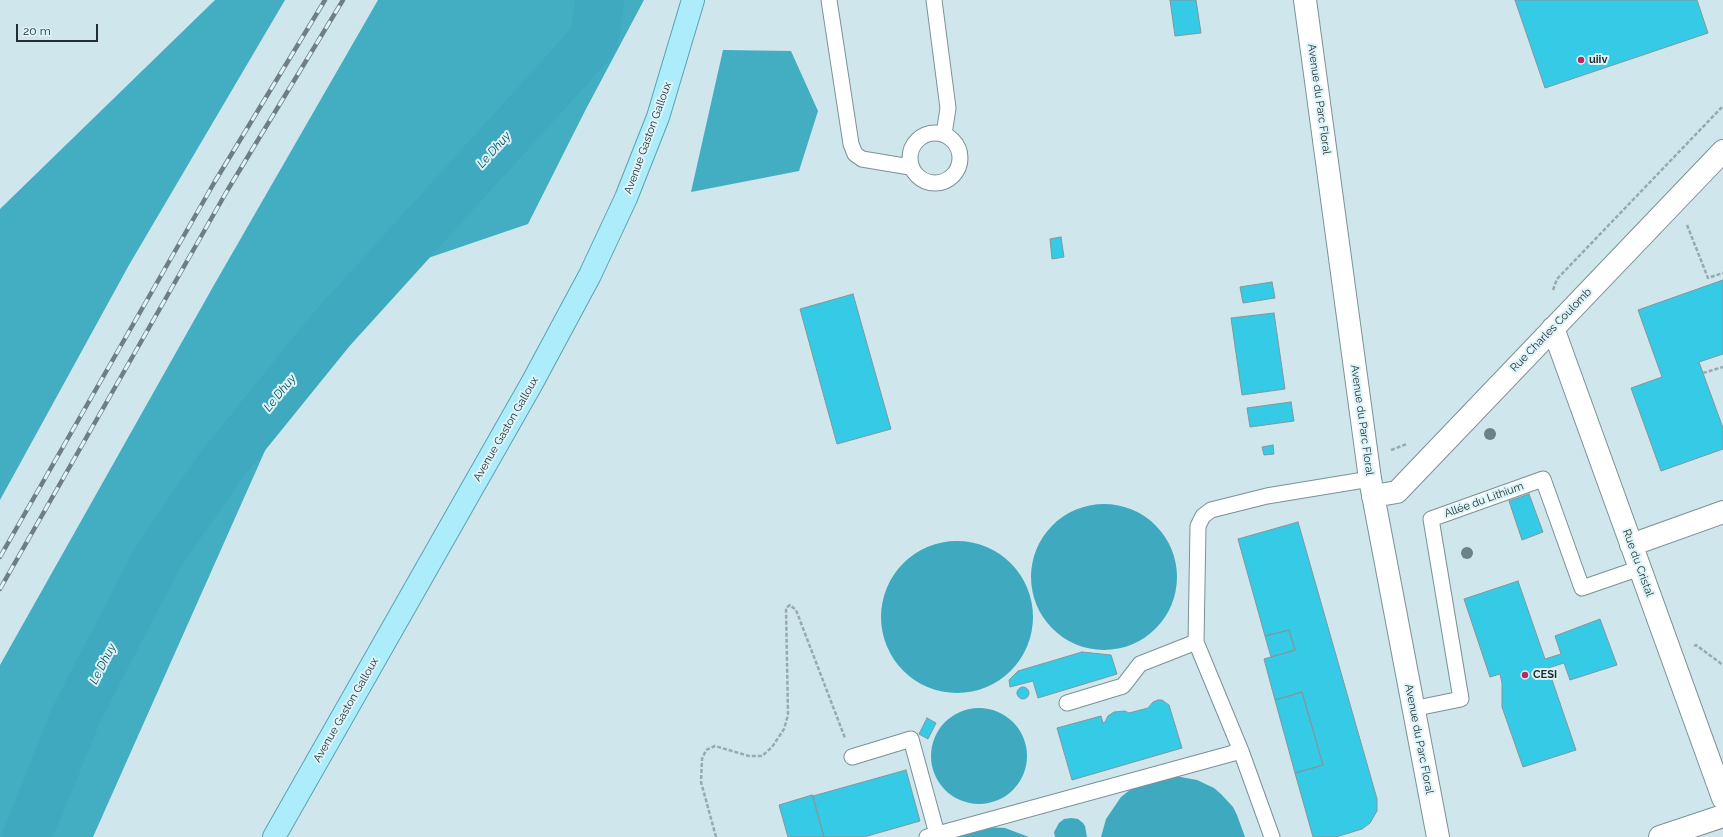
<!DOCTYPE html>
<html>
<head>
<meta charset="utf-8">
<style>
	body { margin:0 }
	#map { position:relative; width:1723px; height:837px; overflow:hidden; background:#cfe6ec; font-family:Raleway,sans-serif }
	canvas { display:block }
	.scale { position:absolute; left:16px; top:24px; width:82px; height:18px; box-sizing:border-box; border:2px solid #242d2f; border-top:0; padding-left:5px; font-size:12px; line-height:14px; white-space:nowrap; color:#242d2f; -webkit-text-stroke:3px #dcf4f9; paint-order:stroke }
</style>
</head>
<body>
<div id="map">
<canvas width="1723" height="837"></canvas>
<div class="scale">20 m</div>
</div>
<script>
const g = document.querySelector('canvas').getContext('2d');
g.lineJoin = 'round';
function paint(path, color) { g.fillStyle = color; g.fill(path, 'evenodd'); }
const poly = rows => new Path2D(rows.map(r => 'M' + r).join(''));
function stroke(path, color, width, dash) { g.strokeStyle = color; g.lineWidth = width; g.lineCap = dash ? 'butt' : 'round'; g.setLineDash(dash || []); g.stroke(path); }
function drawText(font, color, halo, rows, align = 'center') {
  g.font = font + ' Raleway,sans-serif'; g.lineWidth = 4; g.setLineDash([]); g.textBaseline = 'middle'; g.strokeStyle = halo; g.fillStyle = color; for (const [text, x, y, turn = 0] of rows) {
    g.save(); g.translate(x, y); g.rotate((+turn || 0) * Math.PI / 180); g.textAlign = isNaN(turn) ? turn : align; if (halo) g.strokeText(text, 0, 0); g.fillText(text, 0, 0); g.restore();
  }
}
paint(poly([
	[215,0,285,0,129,265,0,500,0,209],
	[378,0,644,0,586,109,528,224,337,289,93,837,0,837,0,665,214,285],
	[723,50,791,51,818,111,799,171,691,192]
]), '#43adc2');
paint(poly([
	'1031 577a73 73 0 1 1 146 0a73 73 0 1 1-146 0Z',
	'881 617a76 76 0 1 1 152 0a76 76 0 1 1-152 0Z',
	'931 756a48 48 0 1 1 96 0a48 48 0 1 1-96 0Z',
	[1170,775,1197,780,1214,788,1221,794,1233,807,1237,815,1245,837,1101,837,1106,819,1121,797,1136,785],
	[1071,818,1078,819,1083,823,1085,826,1087,837,1055,837,1054,832,1059,823,1064,819],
	[987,827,1005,828,1029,837,955,837]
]), '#3faabf');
stroke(poly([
	[27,837,78,711,158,557,220,467,331,330,594,40,600,0]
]), '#3faabf', 49);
const building = poly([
	[1170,0,1196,0,1201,33,1175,36,1170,0],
	[1515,0,1697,0,1708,33,1545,88,1515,0],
	[1061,237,1064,257,1052,259,1050,239,1061,237],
	[1723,280,1723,354,1699,362,1723,428,1723,449,1661,471,1631,388,1662,377,1638,310,1723,280],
	[1272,282,1275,298,1243,303,1240,287,1272,282],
	[853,294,891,429,837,444,800,309,853,294],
	[1274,313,1285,389,1242,395,1231,318,1274,313],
	[1291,402,1294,421,1250,427,1247,408,1291,402],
	[1273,445,1274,454,1264,455,1262,447,1273,445],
	[1529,494,1543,532,1522,540,1509,501,1529,494],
	[1298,522,1377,799,1377,811,1370,823,1362,829,1336,837,1313,837,1295,773,1323,765,1302,692,1275,700,1264,659,1295,650,1289,630,1265,636,1238,539,1298,522],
	[1518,581,1545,659,1561,654,1555,636,1600,619,1617,665,1570,680,1564,663,1548,668,1576,750,1523,767,1502,707,1502,683,1500,674,1490,677,1464,599,1518,581],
	[1289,630,1295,650,1271,657,1265,636,1289,630],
	[1082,652,1111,655,1117,674,1038,698,1033,681,1010,687,1009,680,1018,671,1082,652],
	'1017 693a6 6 0 1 1 12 0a6 6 0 1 1-12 0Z',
	[1302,692,1323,765,1295,773,1275,700,1302,692],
	[1158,700,1162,700,1169,705,1182,748,1072,780,1057,728,1101,716,1103,723,1105,722,1108,716,1114,712,1125,711,1129,713,1148,708,1153,702,1158,700],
	[927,718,936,723,928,739,919,734,927,718],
	[906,770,920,821,864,837,824,837,813,796,906,770],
	[812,795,824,837,788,837,779,805,812,795]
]);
paint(building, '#35cae6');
stroke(building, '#81989d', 1);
const service = poly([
	[829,0,851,144,855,154,862,159,910,167],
	[934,0,948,108,944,134],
	'910 158a25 25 0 1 1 50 0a25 25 0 1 1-50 0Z',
	[1067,703,1123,686,1140,664,1196,642],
	[1412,709,1461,699,1431,519,1543,479,1582,588,1640,568],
	[852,757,911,739,937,834],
	[927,837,1241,751],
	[1272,837,1241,751,1196,642,1198,526,1203,516,1211,510,1267,496,1370,479]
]);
const minor = poly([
	[1553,328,1723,798],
	[1373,496,1397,492,1723,151],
	[1631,545,1723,512],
	[1660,837,1723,816]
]);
const secondary = poly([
	[1305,0,1370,479,1438,837]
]);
const primary = poly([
	[274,837,532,383,590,275,626,198,658,117,693,0]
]);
stroke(service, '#7b9196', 17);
stroke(minor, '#7b9196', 24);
stroke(secondary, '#7b9196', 24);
stroke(primary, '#59a2b2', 24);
stroke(poly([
	[1687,225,1708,278,1723,273],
	[1553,290,1557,279,1723,106],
	[1703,373,1723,367],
	[1391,450,1407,444],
	[1694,646,1696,645,1723,665],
	[716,837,701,782,702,759,706,750,715,746,749,756,762,756,772,747,784,729,788,715,786,608,790,605,796,610,845,738]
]), '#98aaaf', 2.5, [4, 2]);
stroke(service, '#fff', 15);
stroke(minor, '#fff', 22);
stroke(secondary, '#fff', 22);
stroke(primary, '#adedfb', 22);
const rail = poly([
	[0,557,214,183,325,0],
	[0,589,227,191,343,0]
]);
stroke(rail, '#6f7e82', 4.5);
stroke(rail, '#dcf4f9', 3, [9]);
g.fillStyle = '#6b8388';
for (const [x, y] of [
	[1490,434],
	[1467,553]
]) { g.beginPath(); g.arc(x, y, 6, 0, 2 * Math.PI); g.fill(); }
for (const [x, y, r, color] of [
	[1581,60,4,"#b82b60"],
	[1525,675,4,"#b82b60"]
]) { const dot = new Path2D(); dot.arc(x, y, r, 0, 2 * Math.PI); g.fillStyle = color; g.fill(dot); stroke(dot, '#dcf4f9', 1.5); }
drawText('bold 11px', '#242d2f', '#dcf4f9', [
	["uiiv",1589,60],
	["CESI",1533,675]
], 'left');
drawText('11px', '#242d2f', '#dcf4f9', [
	["Avenue du Parc Floral",1319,99,82],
	["Avenue Gaston Galloux",648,138,-70],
	["Rue Charles Coulomb",1551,330,-46],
	["Avenue du Parc Floral",1362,420,82],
	["Avenue Gaston Galloux",506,429,-60],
	["Allée du Lithium",1484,500,-20],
	["Rue du Cristal",1638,563,70],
	["Avenue Gaston Galloux",346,710,-60],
	["Avenue du Parc Floral",1419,739,79]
]);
drawText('italic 12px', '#0b4a56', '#dcf4f9', [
	["Le Dhuy",494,150,-48],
	["Le Dhuy",280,393,-51],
	["Le Dhuy",103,664,-63]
]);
</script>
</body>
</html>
